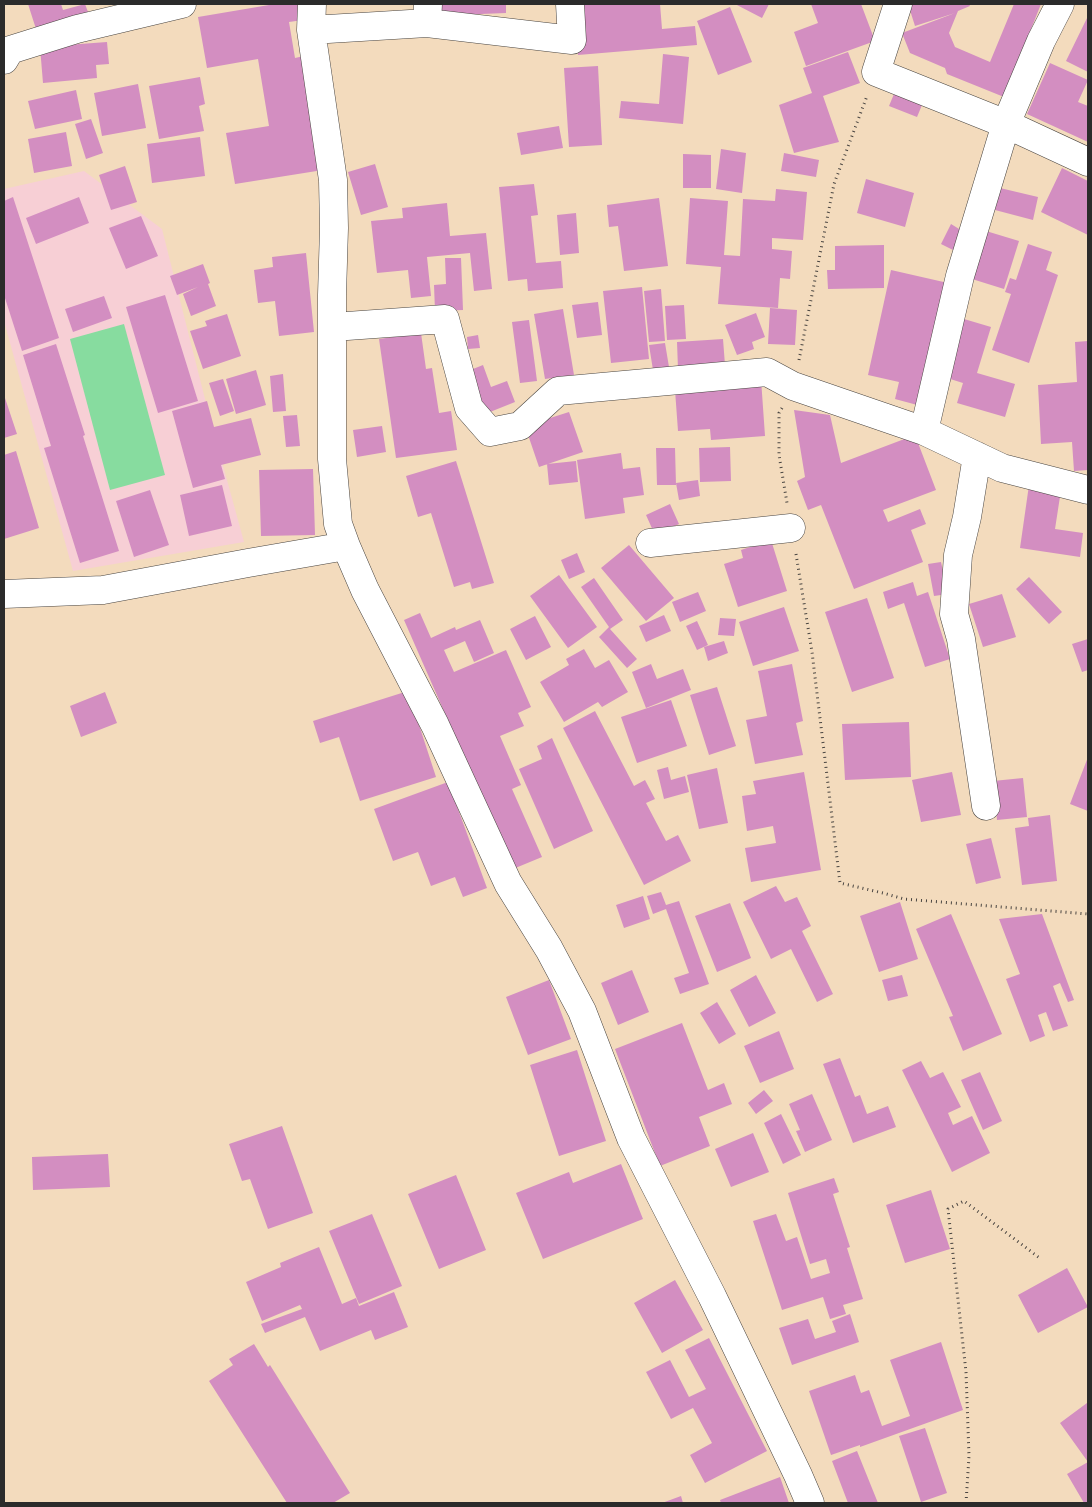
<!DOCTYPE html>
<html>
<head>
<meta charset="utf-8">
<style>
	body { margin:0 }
	#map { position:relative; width:1092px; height:1507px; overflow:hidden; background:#f3dbbd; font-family:"Libre Caslon Text",serif }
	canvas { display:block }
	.frame { position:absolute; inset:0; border:5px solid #2b2b2b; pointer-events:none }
</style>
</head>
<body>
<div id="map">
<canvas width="1092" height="1507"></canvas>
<div class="frame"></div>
</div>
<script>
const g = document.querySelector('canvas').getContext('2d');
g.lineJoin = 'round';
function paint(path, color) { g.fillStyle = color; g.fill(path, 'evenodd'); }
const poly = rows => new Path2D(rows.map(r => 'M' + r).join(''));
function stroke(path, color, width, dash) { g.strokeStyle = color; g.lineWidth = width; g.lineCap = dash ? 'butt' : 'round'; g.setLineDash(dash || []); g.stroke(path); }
paint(poly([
	[84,171,162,229,207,407,244,542,73,571,4,321,4,189]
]), '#f7cfd5');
paint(poly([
	[124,324,165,475,110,490,70,339]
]), '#87dc9f');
paint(poly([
	[28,4,61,4,63,10,85,4,88,12,36,29],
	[275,4,300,4,303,20,289,22,295,58,304,56,323,170,235,184,226,133,269,126,258,59,207,68,198,17],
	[430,4,506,4,506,13,431,16],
	[573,4,660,4,662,29,695,26,697,45,578,55],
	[735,4,769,4,762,18],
	[811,4,861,4,875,41,806,66,794,32,818,23],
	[908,4,969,4,970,6,958,11,949,33,955,47,990,62,1014,4,1041,4,1004,97,947,74,945,68,910,53,902,33,955,13,915,26],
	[730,7,752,62,718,75,697,21],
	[1088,16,1088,72,1066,61],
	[107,42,109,64,96,65,97,78,43,83,40,47],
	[848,52,860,83,823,96,839,142,794,153,779,105,812,93,803,68],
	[663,54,689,57,683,124,619,118,621,101,659,104],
	[1050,63,1088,80,1078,102,1088,106,1088,142,1027,114],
	[598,66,602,145,569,147,564,68],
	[200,77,205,104,199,106,204,131,159,139,149,86],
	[138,84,146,128,102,136,94,93],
	[76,90,82,119,35,129,28,101],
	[894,94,922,105,917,117,889,106],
	[91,119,103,153,86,159,75,124],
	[559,126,563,148,521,155,517,133],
	[66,132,72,166,34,173,28,139],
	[200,137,205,176,152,183,147,144],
	[721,149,746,153,742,193,716,189],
	[784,153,819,160,816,177,781,171],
	[683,154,711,155,711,188,683,188],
	[375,164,388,207,361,215,348,172],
	[125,166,137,202,111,210,99,175],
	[1062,168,1088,181,1088,235,1041,212],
	[866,179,914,193,905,227,857,213],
	[534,184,538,215,531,216,536,263,561,261,563,288,528,291,527,279,508,281,499,187],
	[1000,188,1038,197,1033,220,995,210],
	[776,189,807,192,803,240,772,238,772,249,792,251,790,279,780,278,778,308,718,304,721,267,686,264,690,198,728,201,724,255,740,256,743,199,775,201],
	[13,197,59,338,22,351,4,295,4,201],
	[79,197,89,223,36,244,26,218],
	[659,198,668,266,624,271,618,226,609,227,607,205],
	[447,203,450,236,486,233,492,289,474,291,470,253,427,257,431,296,411,298,408,270,377,273,371,221,403,218,402,208],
	[576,213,579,253,560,255,557,215],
	[141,216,158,256,126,269,109,228],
	[951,224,964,232,955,251,941,244],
	[986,231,1019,241,1004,289,972,279],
	[1028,244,1052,252,1046,270,1058,275,1029,363,992,350,1011,294,1005,292,1010,278,1016,280],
	[884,245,884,288,828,289,827,270,835,270,835,246],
	[306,253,314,332,279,336,275,301,258,303,254,270,273,267,272,257],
	[445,258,461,258,463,310,435,311,434,285,446,284],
	[203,264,210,283,208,284,216,306,191,316,183,294,198,287,177,295,170,276],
	[891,270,948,283,921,406,895,399,899,382,868,375],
	[642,287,649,359,611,363,603,291],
	[661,289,665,341,649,342,644,291],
	[165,295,198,401,158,413,126,307],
	[104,296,112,318,73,332,65,309],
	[598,302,602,335,577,338,572,305],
	[684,305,686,339,667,340,665,306],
	[770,308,797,310,795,345,768,344],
	[563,309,574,375,545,379,534,314],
	[756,313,765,337,752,342,754,349,737,355,725,325],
	[227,314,241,356,203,369,190,331,207,326,205,321],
	[964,319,991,327,977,373,1015,384,1005,417,957,403,963,383,947,378],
	[529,320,537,381,520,383,512,322],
	[421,333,426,369,432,368,439,413,451,411,457,450,396,458,379,339],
	[478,335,480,348,468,349,467,337],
	[723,339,725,365,678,369,677,342],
	[1088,341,1088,470,1074,471,1072,442,1041,444,1038,385,1077,382,1075,342],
	[665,343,669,367,653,370,649,345],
	[56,344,85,435,83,436,119,551,80,563,44,448,51,446,23,355],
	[483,365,491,387,507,381,515,402,485,414,468,371],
	[256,370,266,405,236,414,226,379],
	[283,374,286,411,273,412,270,376],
	[223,379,234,411,220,416,209,383],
	[761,379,765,436,711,440,710,429,678,431,675,390],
	[4,395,17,434,4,438],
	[207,401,214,427,251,418,261,455,221,465,225,479,193,488,172,411],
	[794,410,830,415,841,463,915,435,936,490,883,510,888,522,920,509,926,524,911,530,923,562,854,589,821,505,808,510,797,481,805,477],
	[569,412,583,452,539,467,525,426],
	[297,415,300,446,286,447,283,416],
	[382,426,386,452,357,457,353,430],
	[730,447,731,481,700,482,699,448],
	[656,448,675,448,676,485,657,485],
	[16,451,39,528,4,539,4,455],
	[621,453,623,469,640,467,644,495,623,498,625,513,585,519,577,460],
	[456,461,494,583,472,589,470,582,454,587,431,513,418,517,406,476],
	[576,461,578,482,549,485,547,464],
	[313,469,315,535,261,536,259,470],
	[698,480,700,496,679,500,676,483],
	[222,485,232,526,189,536,180,495],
	[1029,485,1061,490,1055,529,1083,533,1080,557,1020,548],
	[150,490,169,545,134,557,116,501],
	[670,504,679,524,655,535,646,515],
	[771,540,787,591,738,607,724,564,743,558,741,550],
	[629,545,674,598,646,621,601,568],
	[577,553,585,572,569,579,561,560],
	[941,562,948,594,934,596,928,564],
	[559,575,597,627,568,648,530,596],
	[1029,577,1062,612,1049,624,1016,589],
	[594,578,623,620,610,629,637,659,627,668,599,637,609,627,581,587],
	[913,582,917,596,928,592,950,659,925,667,904,603,888,609,883,592],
	[698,592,706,611,680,622,672,602],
	[1002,594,1016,637,983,647,969,604],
	[867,598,894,678,852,692,825,612],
	[784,607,799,651,753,666,739,622],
	[420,613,431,638,455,627,456,630,480,620,494,653,474,662,465,641,444,650,454,672,506,650,531,707,518,713,524,726,500,736,521,785,512,789,542,857,513,869,404,620],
	[664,615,671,631,646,642,639,626],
	[535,616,551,647,526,660,510,629],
	[720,618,736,619,734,636,718,635],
	[697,621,708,645,697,650,686,626],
	[1088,639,1088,670,1082,672,1072,644],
	[724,641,728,653,708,661,704,647],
	[584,649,595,668,609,660,628,692,602,707,598,702,564,722,540,682,569,665,566,659],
	[651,664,657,679,683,669,691,690,646,708,632,672],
	[792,664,803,721,796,723,803,755,755,764,746,720,767,716,758,671],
	[717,687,736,746,709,755,690,695],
	[408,691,436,777,360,801,339,737,320,743,313,721],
	[105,692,117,723,81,737,70,706],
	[671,700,687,746,637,763,621,717],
	[595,711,634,786,645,780,655,799,646,803,666,841,678,835,691,861,644,885,563,728],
	[909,722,911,777,845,780,842,724],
	[552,738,593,831,554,849,519,769,542,759,537,746],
	[1088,757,1088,811,1070,804],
	[668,767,671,780,685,776,689,792,664,799,657,770],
	[717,768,728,823,699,829,687,775],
	[804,772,821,870,751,882,745,848,776,843,773,826,747,831,742,796,756,794,753,781],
	[952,772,961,815,921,822,912,780],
	[1023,778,1027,817,997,820,993,781],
	[448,782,487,888,463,897,455,877,431,886,418,852,393,861,374,809],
	[1050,815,1057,881,1022,885,1015,828,1029,826,1028,818],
	[991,838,1001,878,976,884,966,844],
	[776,886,785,902,797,897,811,926,802,931,833,994,817,1002,791,949,771,959,743,902],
	[661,892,666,905,679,901,709,984,680,994,674,978,689,973,666,909,653,914,647,896],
	[643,896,650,919,624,928,616,905],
	[900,902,918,959,879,972,860,916],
	[730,903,751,958,717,972,695,916],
	[951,914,1002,1034,963,1051,949,1017,953,1016,916,929],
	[1042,914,1074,1000,1068,1002,1060,983,1053,986,1068,1026,1053,1031,1046,1012,1038,1015,1045,1036,1030,1042,1006,979,1020,974,999,919],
	[632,970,649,1012,618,1025,601,983],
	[756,975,776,1013,749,1027,730,990],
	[902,975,908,996,888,1001,882,980],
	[549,980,571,1039,528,1055,506,997],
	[717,1002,736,1034,719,1044,700,1013],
	[682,1023,708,1090,724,1083,732,1104,699,1117,710,1146,660,1166,615,1049],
	[779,1031,794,1069,760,1083,744,1046],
	[577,1050,606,1141,559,1156,530,1065],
	[840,1058,855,1097,860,1095,867,1114,888,1106,896,1127,853,1143,823,1064],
	[921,1061,930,1078,943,1072,961,1107,948,1113,953,1125,972,1116,990,1153,952,1172,902,1070],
	[980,1072,1002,1121,983,1130,961,1080],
	[764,1090,773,1101,756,1114,748,1103],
	[812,1094,832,1140,805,1152,796,1131,800,1130,789,1104],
	[781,1114,801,1155,783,1164,764,1123],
	[282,1126,313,1213,268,1229,250,1179,242,1181,229,1144],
	[753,1133,769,1172,731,1187,715,1149],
	[108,1154,110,1187,33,1190,32,1157],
	[621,1164,643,1219,543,1259,516,1193,569,1172,573,1183],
	[456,1175,486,1250,439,1269,408,1194],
	[834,1178,839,1192,833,1194,850,1247,847,1248,863,1299,843,1305,846,1314,830,1319,823,1297,782,1310,753,1221,776,1214,786,1241,797,1237,811,1279,830,1273,826,1259,810,1264,788,1193],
	[931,1190,950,1249,905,1263,886,1205],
	[372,1214,402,1286,359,1304,329,1231],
	[319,1247,342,1304,356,1298,359,1306,394,1292,408,1327,375,1340,371,1330,320,1351,305,1317,265,1333,261,1324,302,1309,300,1305,262,1321,246,1282,281,1267,280,1263],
	[1067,1268,1088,1307,1038,1333,1018,1295],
	[675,1280,703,1330,662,1353,634,1303],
	[850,1314,859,1342,792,1365,779,1328,808,1319,815,1339,836,1332,832,1321],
	[709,1338,767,1451,705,1483,690,1455,712,1443,693,1408,671,1419,646,1372,670,1360,689,1397,706,1389,685,1350],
	[941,1342,963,1410,860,1447,860,1445,831,1455,809,1391,855,1375,861,1393,869,1390,882,1426,910,1416,890,1360],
	[254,1344,268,1367,270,1365,350,1493,333,1503,287,1503,209,1381,233,1365,229,1359],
	[1087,1403,1088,1405,1088,1462,1060,1423],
	[925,1428,947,1493,921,1502,899,1436],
	[857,1451,878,1503,848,1503,832,1461],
	[1088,1462,1088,1503,1084,1503,1067,1474],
	[780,1477,789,1503,721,1503,720,1500],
	[681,1496,683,1503,662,1503]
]), '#d38ec1');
const street = poly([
	[312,4,311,30,333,180,334,228,332,295,332,459,338,524,346,546,365,590,435,725,508,883,549,949,582,1011,631,1138,712,1296,798,1475,810,1503],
	[898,4,876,72,1006,124,1088,162],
	[427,23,572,40,570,4],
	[311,30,427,23,428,4],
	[4,60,10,50,77,29,182,4],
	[333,327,445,319,469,408,490,432,520,426,558,391,767,372,793,386,924,431,1002,468,1088,490],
	[924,431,960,276,1006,124,1041,41,1060,4],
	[977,456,967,517,958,555,954,614,961,639,986,806],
	[650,543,791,528],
	[4,594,103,590,248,563,346,546]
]);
stroke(street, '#494541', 29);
stroke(poly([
	[799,360,834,184,867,96],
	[782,408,779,413,779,455,787,503],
	[796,554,812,652,840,883,883,893,904,899,1088,914],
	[966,1503,969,1456,966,1372,948,1209,964,1201,1041,1259]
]), '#494541', 3, [1, 4]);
stroke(street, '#fff', 28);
</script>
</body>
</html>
